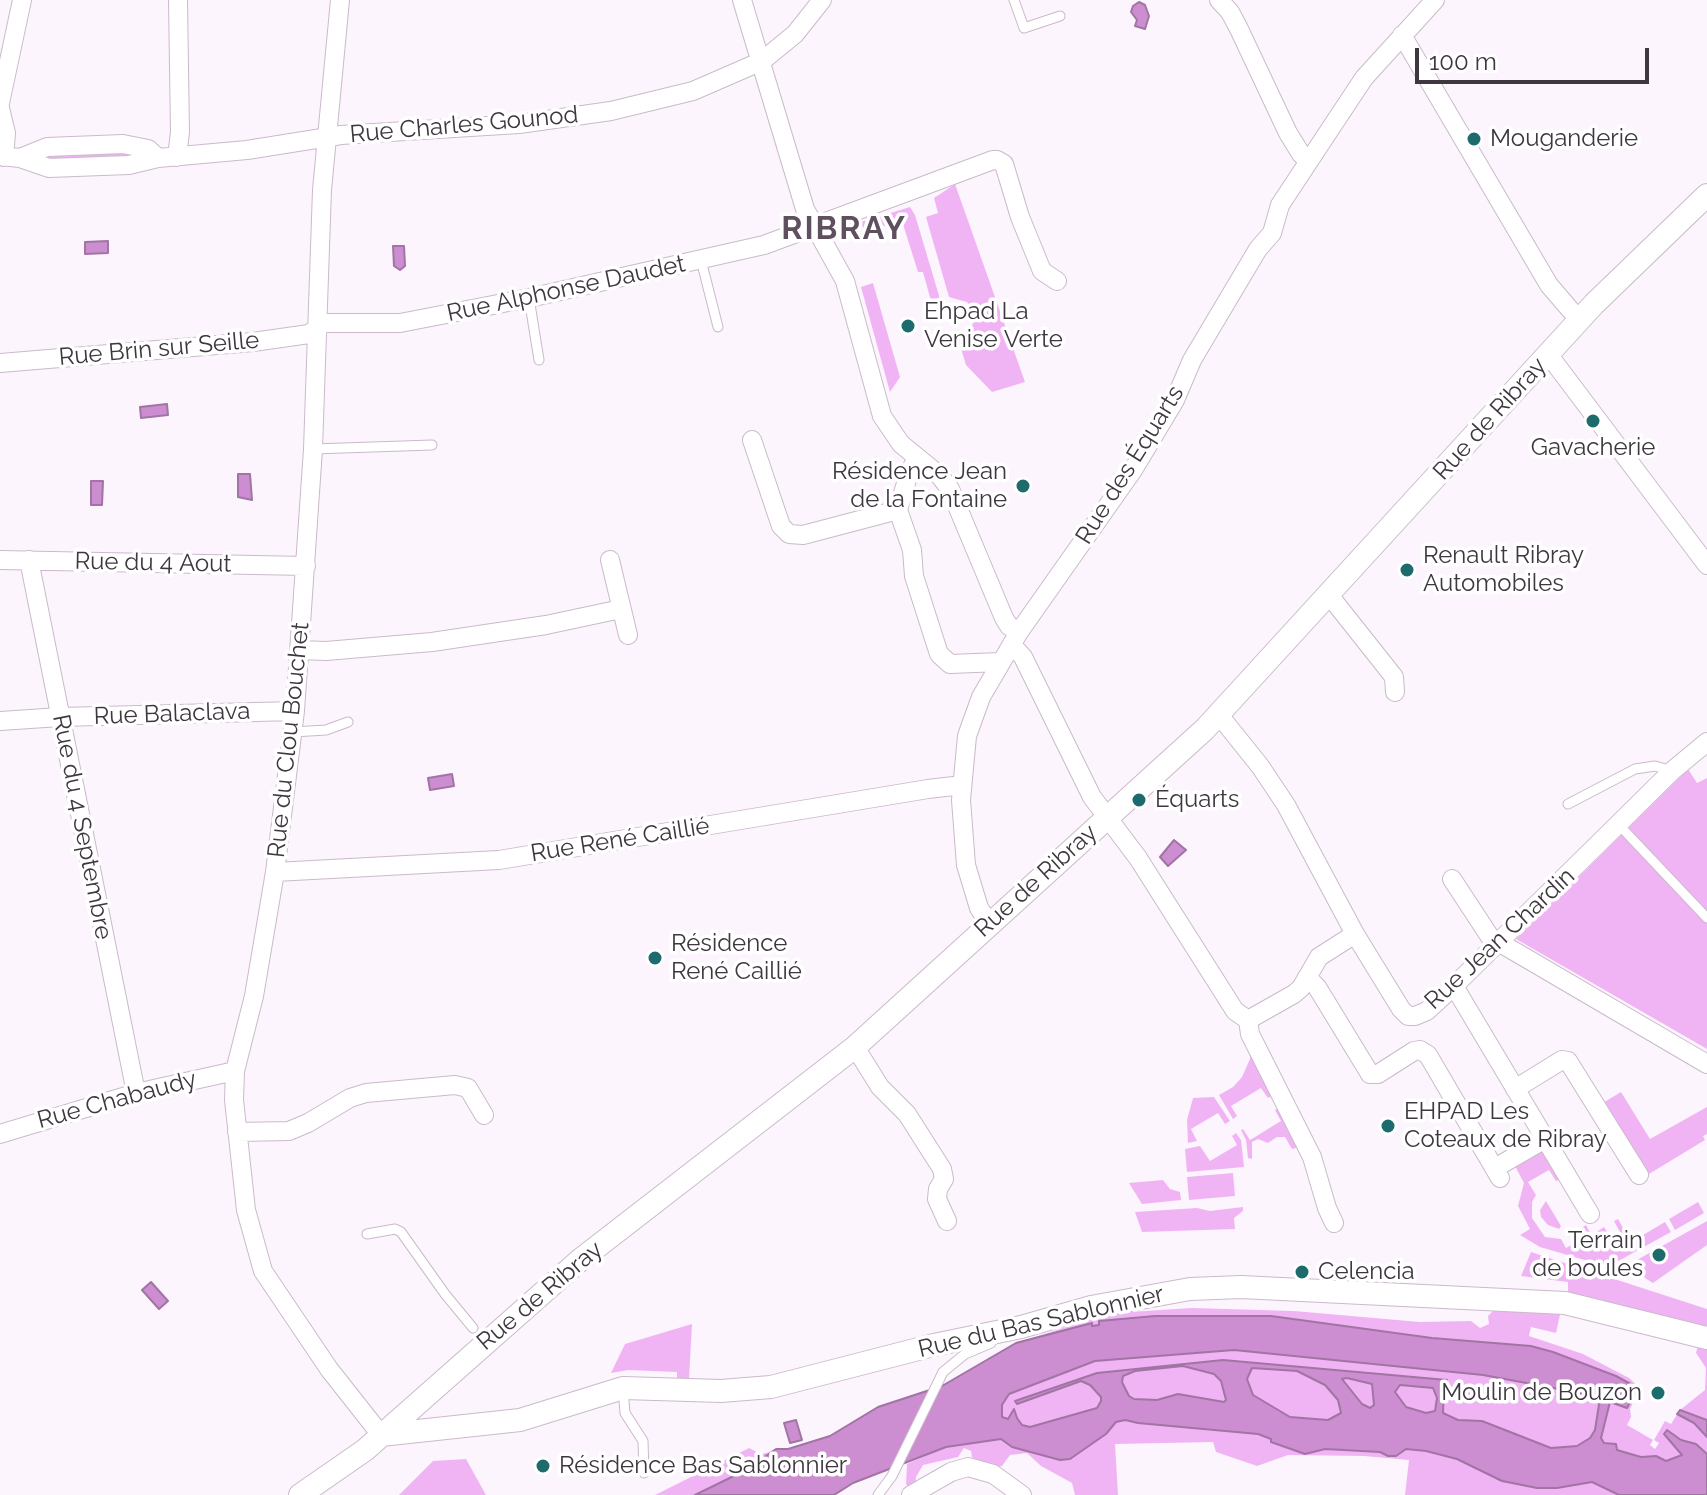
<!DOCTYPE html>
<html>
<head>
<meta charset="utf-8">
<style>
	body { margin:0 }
	#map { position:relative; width:1707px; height:1495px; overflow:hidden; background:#fcf5fd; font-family:Raleway,sans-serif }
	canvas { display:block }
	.scale { position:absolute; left:1415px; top:48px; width:234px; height:36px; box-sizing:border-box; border:4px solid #3e373f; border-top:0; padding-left:10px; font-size:24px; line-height:28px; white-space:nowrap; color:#3e373f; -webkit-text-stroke:6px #fff; paint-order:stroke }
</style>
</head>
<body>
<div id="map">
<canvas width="1707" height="1495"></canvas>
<div class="scale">100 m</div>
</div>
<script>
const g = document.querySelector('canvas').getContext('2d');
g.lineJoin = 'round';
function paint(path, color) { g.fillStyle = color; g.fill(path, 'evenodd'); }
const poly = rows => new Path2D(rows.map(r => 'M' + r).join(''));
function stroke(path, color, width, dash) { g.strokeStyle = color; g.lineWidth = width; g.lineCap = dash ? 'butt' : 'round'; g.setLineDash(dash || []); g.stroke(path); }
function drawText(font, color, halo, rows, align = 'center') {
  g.font = font + ' Raleway,sans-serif'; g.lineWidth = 7; g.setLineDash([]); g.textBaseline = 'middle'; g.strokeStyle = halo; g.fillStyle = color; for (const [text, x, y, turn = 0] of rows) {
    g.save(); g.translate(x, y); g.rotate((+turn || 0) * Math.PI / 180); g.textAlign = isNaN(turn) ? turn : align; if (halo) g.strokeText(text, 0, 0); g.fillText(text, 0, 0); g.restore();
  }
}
paint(poly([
	[134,148,140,156,46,161,45,156],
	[955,184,1025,382,992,392,966,365,960,345,949,343,946,339,960,338,968,331,973,324,973,312,967,302,949,297,926,217,938,213,934,198],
	[910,207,915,215,940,299,933,308,923,272,918,272,902,221,864,231,861,222],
	[873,283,900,377,890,392,861,287],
	[1688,769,1697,783,1707,778,1707,1049,1516,939],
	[1251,1046,1276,1094,1268,1098,1261,1088,1231,1106,1237,1116,1233,1119,1219,1095,1233,1087,1242,1077,1250,1059],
	[1621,1092,1650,1139,1707,1107,1707,1134,1703,1136,1705,1140,1644,1177,1601,1104],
	[1214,1097,1230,1121,1225,1124,1218,1113,1191,1129,1197,1141,1188,1143,1187,1120,1193,1098],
	[1280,1107,1300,1147,1292,1149,1285,1137,1277,1137,1268,1143,1258,1139,1252,1142,1252,1159,1248,1158,1246,1140,1241,1130,1243,1129,1250,1140,1281,1121,1275,1110],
	[1236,1133,1241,1140,1244,1167,1187,1172,1185,1149,1200,1146,1210,1161,1237,1145,1232,1136],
	[1541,1150,1559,1180,1556,1181,1549,1170,1528,1182,1536,1195,1532,1202,1532,1218,1545,1237,1561,1239,1566,1248,1588,1236,1583,1227,1586,1225,1594,1240,1598,1238,1595,1233,1604,1227,1613,1241,1622,1236,1614,1221,1618,1219,1631,1242,1665,1222,1671,1232,1611,1265,1588,1261,1540,1247,1520,1235,1530,1229,1518,1206,1524,1183,1515,1166],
	[1233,1173,1235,1196,1189,1200,1187,1177],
	[1163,1180,1170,1189,1180,1192,1181,1200,1142,1204,1129,1183],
	[1546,1201,1561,1226,1559,1229,1548,1225,1541,1217,1540,1210],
	[1698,1202,1704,1213,1675,1230,1669,1219],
	[1243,1207,1243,1211,1234,1218,1235,1229,1142,1232,1135,1212,1197,1208,1210,1211],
	[1707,1221,1707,1245,1653,1283,1645,1278,1635,1261],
	[1531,1252,1707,1309,1707,1330,1568,1293,1568,1282,1521,1276],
	[1192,1308,1294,1311,1420,1322,1471,1321,1480,1328,1489,1324,1488,1316,1496,1308,1561,1310,1556,1333,1531,1327,1529,1336,1583,1354,1629,1378,1640,1388,1630,1409,1631,1417,1627,1425,1653,1440,1650,1445,1655,1449,1659,1443,1654,1440,1665,1421,1671,1424,1680,1410,1705,1390,1706,1368,1696,1353,1699,1342,1707,1346,1707,1495,1405,1495,1409,1460,1364,1456,1288,1455,1257,1466,1216,1452,1213,1442,1115,1444,1118,1495,1075,1495,1072,1483,1041,1466,1027,1453,1010,1455,1002,1466,992,1468,972,1457,971,1451,964,1448,958,1457,923,1465,916,1477,915,1487,910,1489,906,1484,907,1464,946,1447,959,1443,972,1444,1002,1417,1002,1405,1009,1394,1022,1387,1016,1343,1091,1319,1129,1312],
	[692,1324,689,1379,677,1378,677,1372,628,1370,611,1373,625,1344],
	[749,1448,761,1454,776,1451,744,1471,695,1495,655,1495],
	[466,1459,486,1495,399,1495,433,1461]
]), '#f0b4f5');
const water = poly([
	[1139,2,1145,5,1149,16,1145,29,1135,26,1137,20,1131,12,1133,6,1139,2],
	[108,241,108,253,85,254,85,242,108,241],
	[393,246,404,246,405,266,400,270,394,266,393,246],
	[167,404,168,415,141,418,140,407,167,404],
	[238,474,250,474,252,500,238,497,238,474],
	[91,481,103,481,102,505,91,505,91,481],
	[452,774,454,786,430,790,428,778,452,774],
	[1174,840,1186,850,1168,866,1160,857,1174,840],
	[151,1282,168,1301,159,1309,142,1290,151,1282],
	[1155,1316,1271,1316,1432,1338,1531,1346,1553,1352,1616,1376,1638,1388,1627,1408,1610,1402,1601,1438,1604,1443,1616,1444,1617,1450,1641,1457,1656,1456,1666,1461,1682,1455,1664,1434,1667,1430,1681,1440,1696,1444,1707,1454,1707,1495,1619,1495,1592,1482,1557,1488,1537,1488,1502,1481,1457,1459,1426,1451,1406,1449,1396,1456,1388,1456,1380,1452,1325,1449,1305,1454,1271,1442,1271,1439,1258,1434,1138,1423,1125,1420,1116,1422,1106,1434,1070,1459,1060,1460,1012,1447,1001,1439,946,1447,853,1483,834,1495,695,1495,744,1471,776,1449,788,1449,830,1436,878,1407,942,1386,1016,1343,1092,1323,1092,1326,1099,1325,1099,1321,1155,1316],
	[1234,1350,1483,1375,1575,1392,1600,1398,1595,1430,1590,1438,1577,1446,1551,1448,1482,1421,1458,1420,1443,1413,1444,1389,1447,1380,1223,1360,1097,1373,1015,1401,1017,1404,1081,1381,1090,1385,1101,1397,1101,1401,1097,1408,1030,1427,1022,1425,1017,1418,1014,1409,1008,1419,1002,1417,1002,1405,1009,1394,1095,1361,1234,1350],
	[1183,1366,1214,1374,1221,1381,1226,1400,1224,1402,1178,1394,1157,1400,1134,1399,1129,1396,1122,1382,1123,1376,1135,1371,1183,1366],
	[1252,1368,1297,1371,1325,1385,1338,1400,1341,1413,1328,1420,1290,1417,1253,1395,1247,1379,1252,1368],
	[1347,1378,1372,1384,1374,1405,1370,1408,1362,1404,1342,1379,1347,1378],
	[1400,1385,1433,1388,1437,1398,1435,1411,1426,1413,1406,1407,1395,1392,1400,1385],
	[1680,1410,1707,1420,1707,1437,1694,1423,1677,1414,1680,1410],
	[796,1420,802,1440,790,1443,784,1423,796,1420]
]);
paint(water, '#cc8ed0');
stroke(water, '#a174a4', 2);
const service = poly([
	[1014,0,1024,28,1060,16],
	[701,260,718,327],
	[529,298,539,360],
	[313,449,432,445],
	[293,732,326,730,348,722],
	[1568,804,1635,769,1655,766,1672,771],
	[1619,825,1707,918],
	[367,1234,395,1229,401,1232,445,1294,473,1328],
	[623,1388,625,1413,643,1441,644,1473],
	[878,1495,892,1476,943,1372,965,1354,991,1343]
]);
const minor = poly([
	[340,0,322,190,313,449,295,711,275,872,254,996,235,1071,234,1100,246,1210,263,1271,329,1369,381,1435],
	[742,0,805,209,845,281,882,416,901,444,939,475,950,489,1004,618,1009,626,1019,632],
	[1219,0,1230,12,1239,29,1288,133,1301,154,1309,161],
	[1402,35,1549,285,1579,320],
	[0,103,22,0],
	[0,108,6,133,4,157],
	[0,156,20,158,49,168,129,165,158,158,247,150,341,135,519,124,611,111,693,91,762,61,795,34,822,0],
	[177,157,180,132,178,0],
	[20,158,47,147,123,144,148,149,158,158],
	[1548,354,1707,565],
	[0,363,253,342,309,334,324,323,400,323,529,298,764,245,993,160,997,160,1004,164,1020,217,1042,271,1057,281],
	[752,440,781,526,789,534,803,535,898,510],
	[917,458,909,473,898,510,912,550,914,576,939,654,950,664,1001,662],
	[0,560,306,566],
	[29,560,136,1093],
	[610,560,628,635],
	[1329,595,1394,677,1395,692],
	[1012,645,1023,657,1092,797,1138,858,1235,1011,1248,1020,1250,1034,1312,1157,1327,1208,1334,1223],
	[301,650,326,651,432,642,546,625,621,609],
	[1219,715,1260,766,1286,805,1355,934,1401,1009,1408,1016,1415,1016,1427,1011,1454,986,1672,771,1707,742],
	[0,721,60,717,295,711],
	[275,872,499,860,928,789,962,785],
	[1452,879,1490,937,1707,1064],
	[989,923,979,908,966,865,961,800,967,736,981,697,1019,632,1133,470,1175,400,1192,360,1258,249,1272,233,1280,205,1309,161,1364,78,1435,0],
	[1307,977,1317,987,1370,1074,1378,1074,1414,1051,1420,1050,1428,1055,1500,1178],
	[1454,986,1590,1214],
	[1248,1020,1294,994,1301,988,1319,957,1355,934],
	[855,1047,880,1087,907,1114,942,1169,944,1179,938,1189,937,1199,947,1221],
	[1515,1089,1562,1060,1568,1061,1639,1175],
	[237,1132,289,1131,308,1123,350,1098,366,1093,455,1085,468,1088,484,1115],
	[0,1134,136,1093,235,1071],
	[1495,1168,1545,1139],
	[911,1495,951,1472,968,1467,993,1474,1022,1495]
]);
const tertiary = poly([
	[381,1435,520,1420,623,1388,721,1391,771,1387,934,1345,1021,1327,1091,1307,1190,1289,1241,1287,1565,1303,1707,1338],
	[300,1495,365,1450,580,1260,855,1047,1205,729,1594,304,1707,195]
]);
stroke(service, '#cabacb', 11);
stroke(minor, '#cabacb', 20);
stroke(tertiary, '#cabacb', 24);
stroke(service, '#fff', 9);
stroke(minor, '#fff', 18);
stroke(tertiary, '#fff', 22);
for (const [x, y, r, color] of [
	[1474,139,8,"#1e6b6d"],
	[908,326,8,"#1e6b6d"],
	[1593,421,8,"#1e6b6d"],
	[1023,486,8,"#1e6b6d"],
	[1407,570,8,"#1e6b6d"],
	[1139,800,8,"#1e6b6d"],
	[655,958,8,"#1e6b6d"],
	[1388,1126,8,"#1e6b6d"],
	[1659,1255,8,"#1e6b6d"],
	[1302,1272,8,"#1e6b6d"],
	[1658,1393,8,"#1e6b6d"],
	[543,1466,8,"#1e6b6d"]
]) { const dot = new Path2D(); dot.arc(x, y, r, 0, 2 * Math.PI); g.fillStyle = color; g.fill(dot); stroke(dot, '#fff', 3); }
drawText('24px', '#3e373f', '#fff', [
	["Rue Charles Gounod",464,125,-5],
	["Rue Alphonse Daudet",566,289,-12],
	["Rue Brin sur Seille",159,349,-5],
	["Rue de Ribray",1490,419,-48],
	["Rue des Équarts",1130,465,-58],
	["Rue du 4 Aout",153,563,1],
	["Rue Balaclava",172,714,-2],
	["Rue du Clou Bouchet",289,740,-84],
	["Rue du 4 Septembre",82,827,79],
	["Rue René Caillié",620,840,-9],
	["Rue de Ribray",1036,881,-42],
	["Rue Jean Chardin",1500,939,-43],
	["Rue Chabaudy",117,1100,-15],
	["Rue de Ribray",540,1296,-40],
	["Rue du Bas Sablonnier",1041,1322,-13]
]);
drawText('24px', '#3e373f', '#fff', [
	["Mouganderie",1490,139],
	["Ehpad La",924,312],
	["Venise Verte",924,340],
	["Gavacherie",1593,448,"center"],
	["Résidence Jean",1007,472,"right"],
	["de la Fontaine",1007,500,"right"],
	["Renault Ribray",1423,556],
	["Automobiles",1423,584],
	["Équarts",1155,800],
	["Résidence",671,944],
	["René Caillié",671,972],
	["EHPAD Les",1404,1112],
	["Coteaux de Ribray",1404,1140],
	["Terrain",1643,1241,"right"],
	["de boules",1643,1269,"right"],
	["Celencia",1318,1272],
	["Moulin de Bouzon",1642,1393,"right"],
	["Résidence Bas Sablonnier",559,1466]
], 'left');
g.letterSpacing = '2px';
drawText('bold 32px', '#5f5060', '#fff', [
	["RIBRAY",844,229]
]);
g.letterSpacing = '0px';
</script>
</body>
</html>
